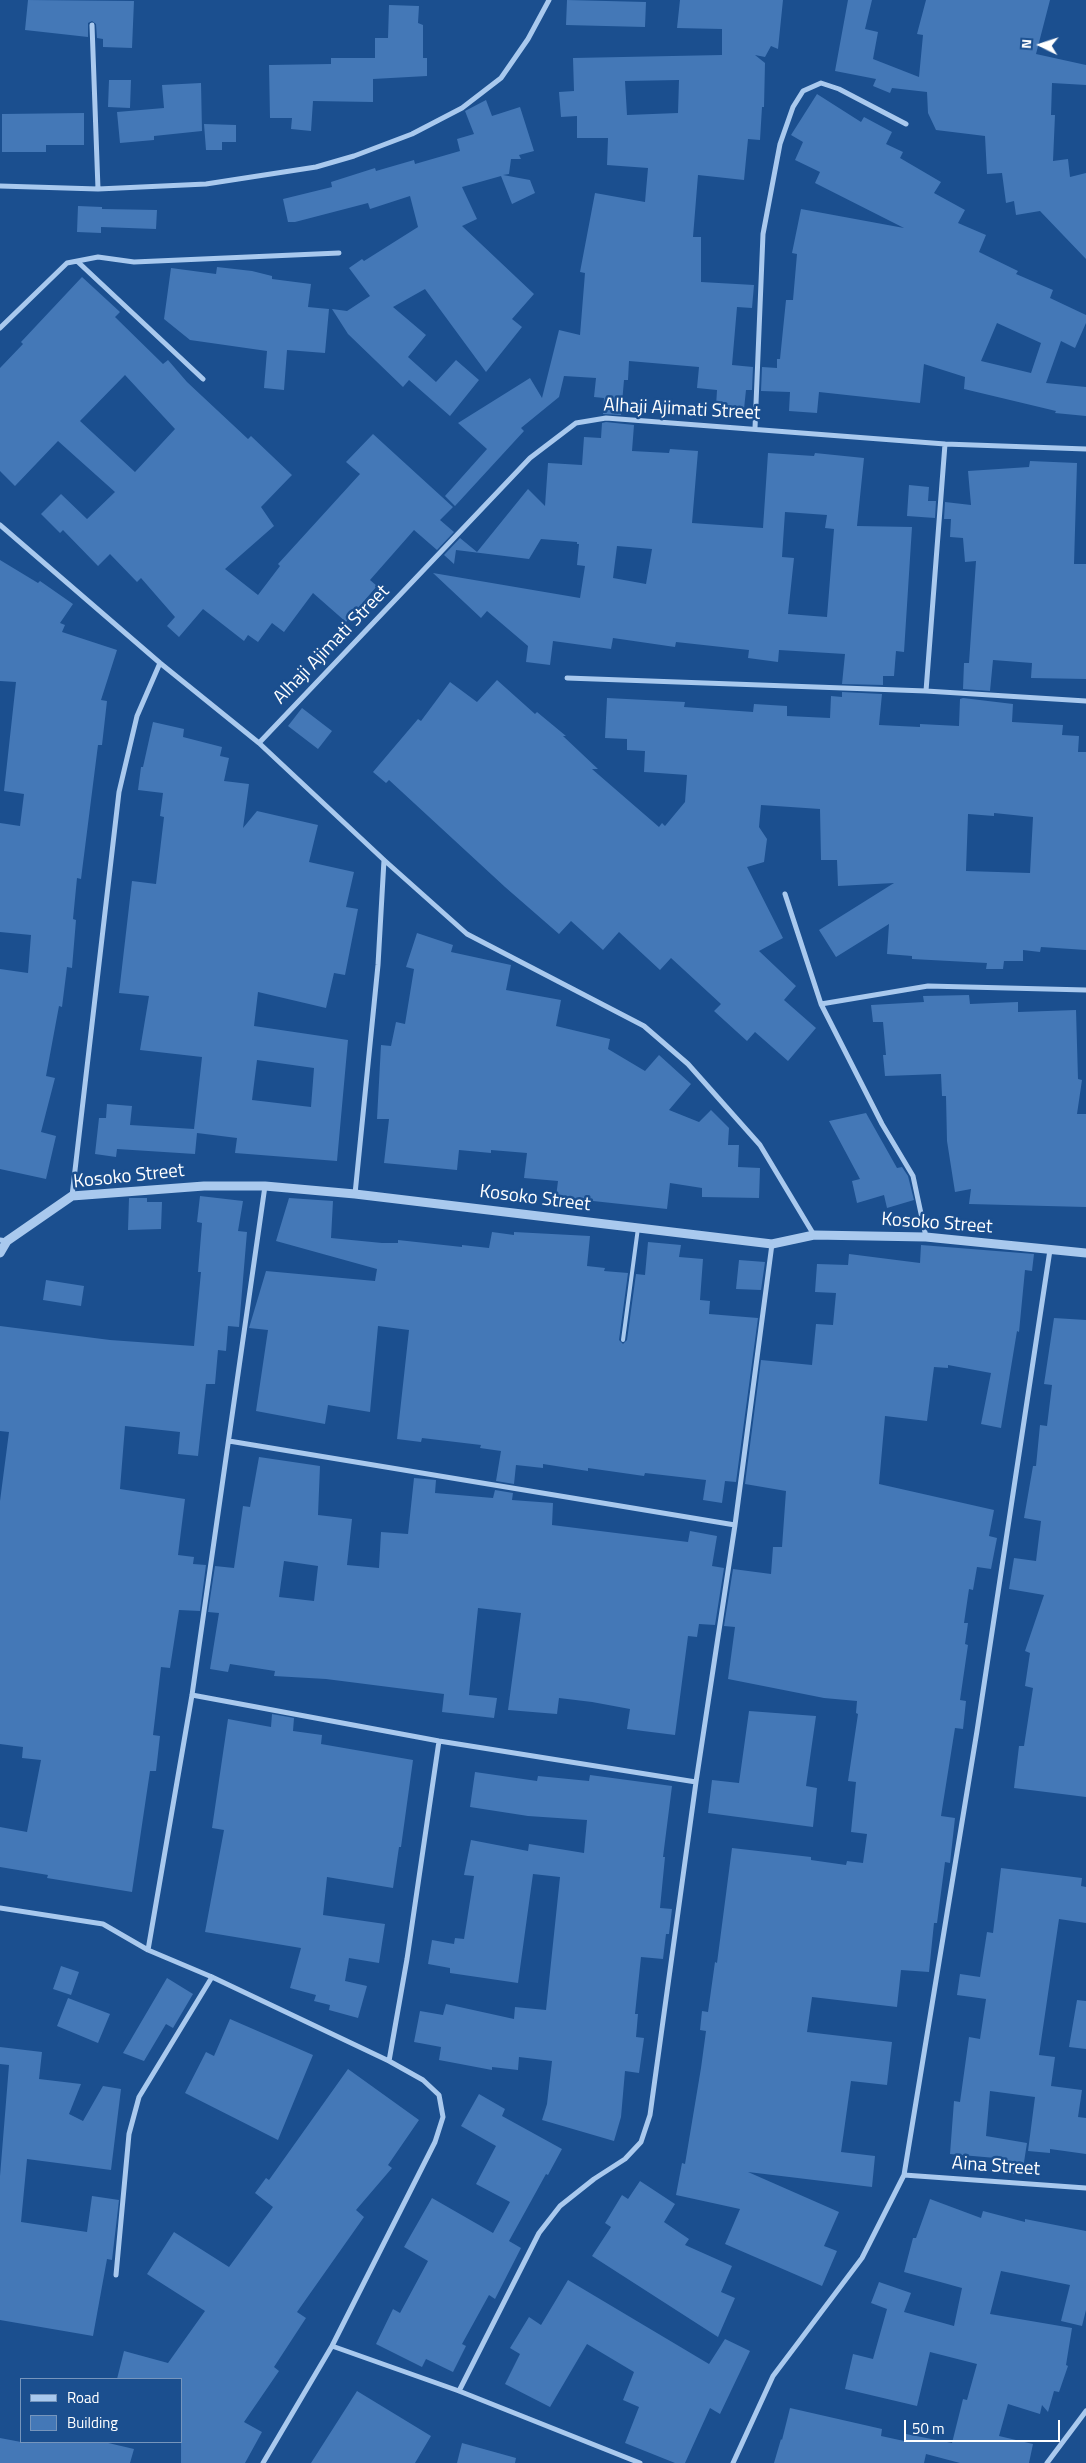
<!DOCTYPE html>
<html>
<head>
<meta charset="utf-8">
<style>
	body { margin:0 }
	#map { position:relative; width:1086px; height:2463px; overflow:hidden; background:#1b4f8f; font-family:"Titillium Web",sans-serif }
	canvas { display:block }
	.legend { position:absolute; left:20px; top:2378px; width:162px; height:65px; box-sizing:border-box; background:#1b4f8f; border:1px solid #7695bc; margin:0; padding:6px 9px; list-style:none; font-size:15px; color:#fff }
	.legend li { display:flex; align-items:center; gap:10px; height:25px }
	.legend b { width:25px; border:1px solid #7695bc }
	.north { position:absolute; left:1016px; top:20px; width:50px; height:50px; -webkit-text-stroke:4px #1b4f8f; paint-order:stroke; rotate:274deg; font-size:14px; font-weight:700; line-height:20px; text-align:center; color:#fff }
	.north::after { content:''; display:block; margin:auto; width:18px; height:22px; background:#fff; clip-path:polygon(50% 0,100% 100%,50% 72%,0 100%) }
	.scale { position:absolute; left:904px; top:2420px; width:156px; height:22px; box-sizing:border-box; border:2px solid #fff; border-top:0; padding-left:6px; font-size:15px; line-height:18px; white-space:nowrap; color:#fff; -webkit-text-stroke:4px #1b4f8f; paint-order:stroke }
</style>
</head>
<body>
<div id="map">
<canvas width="1086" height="2463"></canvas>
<ul class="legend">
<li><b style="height:6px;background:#a9c9ee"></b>Road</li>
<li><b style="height:14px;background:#4478b7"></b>Building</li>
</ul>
<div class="north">N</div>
<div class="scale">50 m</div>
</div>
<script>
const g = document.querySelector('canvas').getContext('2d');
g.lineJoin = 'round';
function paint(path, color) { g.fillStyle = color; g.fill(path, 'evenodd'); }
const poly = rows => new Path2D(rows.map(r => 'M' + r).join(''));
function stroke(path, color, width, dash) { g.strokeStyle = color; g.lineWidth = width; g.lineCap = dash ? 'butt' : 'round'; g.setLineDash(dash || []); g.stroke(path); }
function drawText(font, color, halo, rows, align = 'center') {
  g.font = font + ' "Titillium Web",sans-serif'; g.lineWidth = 5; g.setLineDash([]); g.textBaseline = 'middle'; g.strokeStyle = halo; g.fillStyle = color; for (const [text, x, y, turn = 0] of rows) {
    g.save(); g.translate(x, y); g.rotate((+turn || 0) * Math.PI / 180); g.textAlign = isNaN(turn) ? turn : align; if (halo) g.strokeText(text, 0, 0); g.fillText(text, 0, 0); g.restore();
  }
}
paint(poly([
	[28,0,134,1,132,48,103,47,103,39,97,38,96,24,92,21,88,23,88,37,25,30],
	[567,0,646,2,645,27,566,25],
	[680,0,783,0,778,49,771,46,765,57,755,55,765,63,764,107,762,107,760,140,748,139,744,180,698,175,693,237,701,237,701,282,754,285,752,308,737,307,732,365,753,367,752,390,746,390,744,409,716,407,717,390,697,388,699,367,629,361,628,380,624,380,621,415,603,414,604,398,594,397,596,378,564,376,559,397,521,428,524,431,455,506,445,496,487,449,458,423,530,378,542,398,559,330,580,335,585,273,580,272,595,193,645,202,648,168,607,165,608,138,577,138,577,116,561,117,559,92,574,91,573,58,722,55,722,29,677,28],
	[679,80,678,113,627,115,625,81],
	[848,0,872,0,865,29,878,32,873,59,919,77,923,35,917,34,926,0,1050,0,1036,54,1086,65,1086,85,1052,83,1051,115,1055,115,1053,161,1068,159,1070,177,1086,173,1086,259,1040,211,1016,215,1014,201,1006,203,1002,173,987,174,985,136,936,130,928,113,927,92,892,88,890,93,873,86,876,79,835,71],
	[389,5,419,6,418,23,423,25,423,58,427,58,427,76,373,79,373,102,313,101,311,131,291,129,292,118,270,118,269,65,331,64,331,58,375,58,375,38,388,38],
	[109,80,131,80,130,108,108,107],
	[201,83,202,131,154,136,154,140,120,143,117,112,164,108,162,85],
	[817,94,861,122,864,117,892,132,886,144,903,152,900,158,941,182,934,193,965,210,958,223,986,235,979,252,1018,271,1016,274,1053,290,1050,298,1086,315,1086,323,1075,348,1061,341,1046,383,1086,387,1086,416,1055,413,1056,411,964,389,965,377,924,364,920,403,819,392,817,413,789,411,790,392,761,391,762,367,777,368,777,359,780,359,786,300,793,300,797,254,792,253,801,209,904,228,815,183,820,172,795,160,803,142,791,135],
	[997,323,1041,343,1031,373,981,361],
	[486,100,492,116,520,107,534,151,519,155,521,159,511,159,509,174,503,175,530,180,535,193,512,204,501,176,462,187,477,219,462,226,534,294,512,319,522,327,486,372,425,289,393,307,426,335,408,357,436,382,456,360,479,380,450,416,409,380,403,387,348,334,332,309,347,311,370,296,349,268,362,259,364,261,418,227,410,196,370,209,368,203,295,222,288,222,283,199,332,187,331,182,375,168,376,171,414,160,415,164,460,151,457,139,474,134,465,111],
	[84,113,84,145,46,145,46,152,2,152,2,114],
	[204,124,236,125,236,142,222,142,222,150,206,150],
	[78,206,102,207,102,209,157,210,156,229,101,227,101,233,77,232],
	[217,267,252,271,272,276,272,279,311,284,308,307,329,309,325,353,287,350,284,390,264,388,267,351,190,340,164,319,171,268,216,274],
	[82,277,120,312,115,317,163,364,168,360,187,382,248,439,251,436,292,475,261,507,274,526,225,569,258,595,280,566,278,564,360,474,346,462,373,434,453,507,440,520,454,532,437,550,414,530,370,580,377,586,346,622,313,593,284,632,272,623,258,642,248,635,244,641,203,609,179,637,167,626,175,617,141,578,137,582,110,554,98,566,63,530,60,533,41,514,61,494,87,519,115,492,58,441,15,486,0,471,0,368,23,344,21,342],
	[125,375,175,429,135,472,80,421],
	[606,422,634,425,632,451,669,453,670,449,698,451,692,523,763,528,768,453,814,456,815,453,864,458,857,526,912,527,904,652,896,651,894,676,883,676,883,685,842,684,845,654,779,650,778,662,748,658,749,650,676,642,675,647,613,638,611,649,553,641,550,665,526,662,528,646,487,611,481,618,433,573,580,598,585,566,577,565,579,544,577,544,577,542,541,539,529,559,456,550,454,564,444,555,460,538,477,552,528,489,545,506,548,463,582,465,584,437,601,438,602,423],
	[785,512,827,515,825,528,834,529,827,617,788,614,794,558,782,557],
	[617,546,652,549,646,584,613,578],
	[1030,461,1077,463,1074,564,1086,564,1086,679,1031,678,1032,663,993,660,990,691,963,689,964,663,969,663,976,561,965,562,963,538,950,537,951,519,944,519,945,502,971,505,968,471,1029,467],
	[909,485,929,487,928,501,936,501,935,518,907,516],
	[0,560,38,583,40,581,73,604,60,623,65,625,62,632,117,650,101,700,107,701,102,745,98,745,81,879,77,878,73,919,76,920,72,968,67,967,62,1007,59,1006,46,1076,55,1078,41,1132,56,1136,46,1179,0,1169,0,969,28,973,31,935,0,932,0,823,20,826,24,794,4,791,16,682,0,681],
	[497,680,535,714,537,712,566,736,563,736,598,769,592,769,659,827,662,823,665,826,685,802,687,775,644,772,645,751,627,750,627,739,605,738,607,698,685,702,684,707,753,712,754,704,787,706,787,716,830,718,831,696,842,697,842,692,882,694,879,725,920,727,920,724,959,726,960,699,963,698,1013,704,1012,722,1063,725,1062,735,1079,736,1078,752,1086,752,1086,950,1041,947,1040,952,1023,950,1023,961,1004,961,1003,969,986,969,987,963,912,959,912,956,887,954,889,924,836,957,819,930,894,883,838,886,837,860,821,860,820,809,761,805,759,827,767,839,764,862,747,867,783,938,759,951,796,986,784,1000,816,1028,788,1061,755,1032,747,1041,714,1011,721,1004,671,958,660,970,619,932,603,950,571,921,559,934,505,887,389,780,386,783,373,772,418,719,421,721,450,682,477,702],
	[994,813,1033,817,1030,873,966,871,968,814,994,816],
	[302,708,332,731,318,749,288,726],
	[153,722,184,729,183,737,222,747,220,756,229,758,224,781,249,784,243,828,257,811,318,825,309,862,354,872,346,907,358,909,345,975,334,973,326,1008,258,992,254,1026,348,1040,337,1161,235,1153,237,1138,197,1133,195,1154,117,1149,116,1157,95,1154,99,1118,106,1118,107,1104,132,1106,130,1125,194,1129,202,1057,140,1050,149,996,119,993,132,881,156,884,164,817,160,816,163,793,138,790,141,767,143,767],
	[257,1060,314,1068,311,1107,252,1100],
	[417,933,453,945,451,952,511,965,506,990,561,1000,556,1026,610,1039,608,1049,645,1071,659,1055,691,1084,669,1110,699,1122,711,1110,729,1128,728,1145,739,1145,738,1167,760,1168,759,1198,702,1197,702,1188,670,1183,667,1209,556,1197,558,1181,524,1178,527,1153,491,1150,491,1153,459,1150,457,1170,384,1163,389,1119,377,1119,381,1045,391,1046,396,1022,405,1024,414,969,406,967],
	[969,995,970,1004,1018,1002,1018,1012,1076,1010,1078,1079,1082,1080,1077,1114,1086,1114,1086,1207,969,1204,971,1189,955,1192,947,1141,946,1096,942,1096,941,1074,885,1076,883,1055,886,1055,883,1022,873,1022,871,1005,924,1002,923,996],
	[866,1113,897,1168,902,1167,908,1176,914,1200,887,1208,884,1195,857,1203,852,1181,860,1179,829,1121],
	[200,1196,243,1201,238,1231,247,1232,239,1327,228,1326,226,1351,218,1350,215,1384,206,1384,198,1456,178,1454,180,1432,125,1426,120,1489,185,1499,178,1555,194,1557,193,1564,206,1565,200,1611,179,1610,170,1668,161,1667,153,1735,160,1736,156,1771,150,1771,132,1892,47,1878,48,1875,0,1867,0,1827,27,1832,41,1760,22,1758,23,1747,0,1744,0,1501,9,1432,0,1431,0,1326,110,1340,194,1346,201,1272,198,1272,202,1223,197,1222],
	[129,1198,147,1198,147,1202,162,1202,161,1229,128,1230],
	[289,1198,333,1201,331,1238,382,1243,398,1243,398,1240,462,1247,462,1245,489,1248,492,1232,514,1235,514,1232,590,1236,587,1266,605,1268,604,1271,628,1273,619,1340,623,1344,627,1340,636,1274,645,1275,648,1242,681,1245,679,1257,703,1259,700,1300,710,1301,709,1314,758,1318,736,1482,725,1481,722,1503,703,1500,706,1480,645,1473,644,1476,588,1468,588,1471,543,1464,543,1468,516,1465,514,1484,496,1481,501,1451,480,1448,481,1445,422,1438,421,1442,397,1439,409,1330,378,1326,370,1412,328,1405,325,1424,256,1411,268,1330,249,1328,266,1271,375,1281,377,1269,276,1241],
	[921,1245,1034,1254,1032,1271,1025,1270,1019,1332,1017,1331,1001,1428,981,1424,991,1373,948,1365,948,1368,934,1367,927,1421,885,1416,879,1484,994,1510,989,1536,997,1538,991,1569,977,1567,973,1590,969,1589,964,1623,968,1623,965,1644,968,1645,960,1700,966,1701,963,1729,955,1728,941,1816,955,1818,950,1863,945,1862,937,1923,934,1923,929,1972,901,1970,897,2007,812,1997,807,2032,892,2042,887,2085,851,2081,841,2152,875,2156,872,2187,748,2172,839,2212,824,2246,837,2251,822,2286,725,2244,740,2209,676,2195,682,2163,685,2164,701,2068,706,2031,700,2030,702,2011,708,2012,715,1962,717,1963,732,1848,811,1857,811,1860,846,1865,847,1861,863,1863,867,1834,851,1832,856,1782,848,1781,858,1714,856,1713,857,1701,824,1698,728,1679,735,1627,724,1626,733,1569,771,1574,773,1547,782,1547,786,1491,745,1484,761,1360,812,1365,816,1324,833,1325,836,1293,815,1292,817,1264,848,1265,849,1254,920,1263],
	[739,1260,765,1262,761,1290,736,1289],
	[46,1280,84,1286,81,1306,43,1300],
	[1054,1318,1086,1320,1086,1797,1014,1788,1019,1746,1024,1746,1033,1688,1025,1686,1030,1653,1025,1651,1044,1595,1009,1589,1014,1558,1036,1561,1041,1521,1024,1518,1033,1466,1036,1466,1040,1425,1047,1426,1052,1385,1044,1384],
	[259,1457,320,1466,318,1515,352,1519,347,1565,379,1568,381,1532,408,1534,414,1478,436,1480,435,1493,493,1498,495,1490,513,1493,512,1500,553,1503,552,1525,688,1542,690,1531,717,1536,712,1566,724,1568,715,1625,699,1624,697,1637,688,1636,675,1735,627,1729,630,1709,592,1702,559,1698,557,1714,508,1710,521,1613,478,1608,469,1695,497,1698,494,1718,442,1712,444,1694,326,1679,274,1676,275,1671,230,1664,228,1672,210,1669,219,1613,208,1612,215,1566,234,1568,243,1506,250,1507],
	[284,1561,318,1566,314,1601,279,1597],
	[749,1711,816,1716,806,1786,817,1788,813,1827,708,1813,712,1780,739,1783],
	[272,1714,294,1718,293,1731,322,1735,321,1744,413,1760,401,1847,399,1847,393,1888,327,1877,323,1915,385,1924,379,1963,349,1958,345,1981,367,1986,358,2018,329,2010,330,2005,314,2001,316,1995,290,1988,301,1948,205,1932,224,1830,212,1828,228,1719,271,1727],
	[475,1772,537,1781,538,1776,589,1781,590,1775,672,1786,663,1857,665,1857,660,1908,672,1909,669,1934,666,1934,663,1959,641,1957,635,2014,638,2014,636,2037,644,2038,639,2073,625,2071,621,2117,614,2141,542,2120,547,2104,552,2061,519,2057,518,2070,492,2067,492,2070,439,2060,441,2047,414,2042,420,2011,443,2015,446,2004,514,2019,515,2007,546,2010,560,1877,533,1874,518,1983,450,1973,450,1968,428,1964,432,1940,454,1944,455,1938,464,1939,474,1876,464,1875,471,1840,528,1851,529,1844,584,1853,587,1820,528,1816,470,1807],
	[1001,1868,1082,1878,1081,1886,1086,1887,1086,1923,1059,1919,1039,2055,1055,2057,1051,2086,1082,2090,1078,2117,1086,2118,1086,2154,1050,2149,1050,2153,1028,2151,1035,2097,990,2091,986,2136,1027,2143,1022,2175,1005,2173,1007,2159,950,2154,954,2101,960,2102,969,2037,980,2039,986,1999,957,1995,960,1974,980,1977,987,1932,993,1933],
	[61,1966,79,1972,71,1995,53,1989],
	[167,1978,193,1994,173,2028,166,2024,144,2061,123,2053],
	[68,1998,110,2014,98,2043,57,2026],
	[1077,2000,1086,2001,1086,2049,1069,2047],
	[230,2019,313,2055,278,2140,185,2093,206,2052,214,2056],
	[0,2047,42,2052,39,2079,81,2084,69,2114,83,2121,103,2086,121,2089,111,2170,27,2159,21,2222,87,2232,92,2196,119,2200,112,2260,107,2259,93,2336,0,2320,0,2176,9,2065,0,2064],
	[348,2069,419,2120,388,2165,392,2168,356,2210,364,2217,297,2312,306,2318,274,2367,279,2371,244,2422,262,2432,245,2463,181,2463,181,2379,117,2379,124,2351,168,2363,205,2311,147,2274,174,2232,229,2267,273,2207,255,2193,266,2178,269,2180],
	[479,2094,505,2109,502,2116,562,2149,548,2175,546,2174,509,2241,521,2248,495,2299,489,2295,462,2344,466,2346,453,2372,426,2359,422,2367,376,2344,393,2309,400,2313,428,2261,404,2247,432,2198,493,2233,510,2202,476,2184,496,2146,461,2126],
	[640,2181,675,2204,664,2222,689,2239,685,2245,732,2266,721,2292,735,2298,718,2337,592,2256,611,2227,605,2223,622,2195,628,2199],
	[930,2199,981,2218,983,2211,1025,2222,1025,2219,1086,2231,1086,2310,1082,2326,1061,2321,1070,2285,1001,2271,990,2314,1072,2328,1066,2365,1068,2366,1059,2392,1054,2391,1048,2412,1042,2405,1040,2414,1008,2404,999,2436,1033,2444,1029,2463,960,2463,926,2454,924,2463,774,2463,781,2439,782,2440,790,2408,882,2429,881,2436,904,2441,906,2434,952,2443,963,2399,967,2400,977,2364,930,2352,917,2406,845,2389,853,2354,873,2359,887,2309,871,2303,879,2282,911,2293,904,2312,954,2326,962,2288,904,2272,913,2238,916,2238],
	[568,2280,709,2364,725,2339,750,2351,720,2414,710,2408,685,2463,675,2463,625,2443,639,2407,623,2400,634,2372,587,2344,550,2407,505,2384,520,2354,510,2348,529,2317,541,2325],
	[357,2391,431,2436,415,2463,311,2463],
	[0,2438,21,2442,104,2442,134,2449,130,2463,0,2463],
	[462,2443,516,2458,515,2463,457,2463]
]), '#4478b7');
stroke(poly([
	[623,1340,638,1228]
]), '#a9c9ee', 4);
stroke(poly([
	[92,25,98,189],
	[0,186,98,189,206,184,316,167,354,156,412,134,462,108,501,78,528,39,549,0],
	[78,262,203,379],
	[0,328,67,263,98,257,134,262,339,253],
	[755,428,763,234,780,144,793,107,803,91,821,83,839,89,906,124],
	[0,525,160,663,259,743,384,860,467,934,644,1026,688,1064,760,1145,814,1235],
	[567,678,926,691,1086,701],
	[926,691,945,444],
	[259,743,530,458,576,423,606,418,945,444,1086,449],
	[785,894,821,1004,882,1124,913,1176,926,1237],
	[821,1004,928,986,1086,990],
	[355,1194,378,965,384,860],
	[72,1196,119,792,137,716,160,663],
	[0,1240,7,1241],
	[229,1441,735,1525],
	[192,1695,439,1741,696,1782],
	[0,1908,103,1924,148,1950,212,1977,389,2061,423,2080,439,2095,443,2117,435,2142,332,2346,263,2463],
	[148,1950,192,1695,265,1186],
	[389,2061,407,1959,439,1741],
	[904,2175,1086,2188],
	[116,2275,129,2134,139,2097,212,1977],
	[332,2346,459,2391,640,2463],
	[459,2391,539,2233,560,2206,594,2179,625,2159,641,2142,650,2115,696,1782,735,1525,772,1244],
	[733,2463,773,2376,862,2258,904,2175,977,1731,1050,1250],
	[1047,2463,1086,2411]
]), '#a9c9ee', 5);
stroke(poly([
	[0,1253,7,1241,72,1196,204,1186,265,1186,355,1194,772,1244,814,1235,926,1237,1086,1253]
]), '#a9c9ee', 9);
drawText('19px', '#fff', '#1b4f8f', [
	["Alhaji Ajimati Street",682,410,3],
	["Alhaji Ajimati Street",332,645,-46],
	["Kosoko Street",129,1177,-6],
	["Kosoko Street",535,1199,7],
	["Kosoko Street",937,1224,4],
	["Aina Street",996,2167,4]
]);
</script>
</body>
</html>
